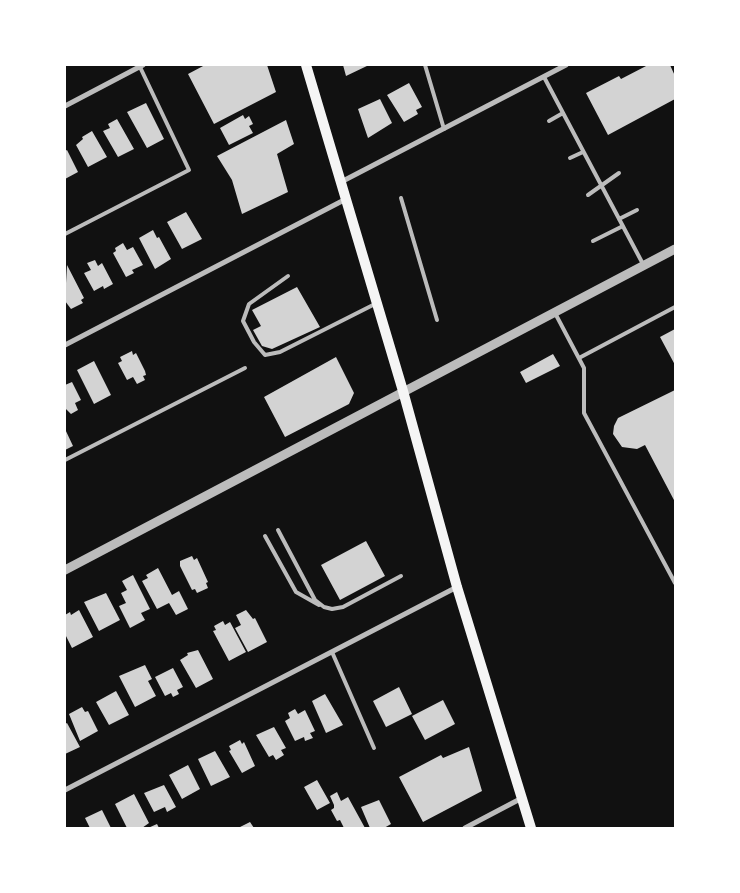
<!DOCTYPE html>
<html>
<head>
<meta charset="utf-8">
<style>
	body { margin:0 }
	#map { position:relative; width:740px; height:893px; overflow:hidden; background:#111; font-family:Poppins,sans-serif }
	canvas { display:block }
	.frame { position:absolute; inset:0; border:66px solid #fff; pointer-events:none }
</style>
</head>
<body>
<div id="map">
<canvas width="740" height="893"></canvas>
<div class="frame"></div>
</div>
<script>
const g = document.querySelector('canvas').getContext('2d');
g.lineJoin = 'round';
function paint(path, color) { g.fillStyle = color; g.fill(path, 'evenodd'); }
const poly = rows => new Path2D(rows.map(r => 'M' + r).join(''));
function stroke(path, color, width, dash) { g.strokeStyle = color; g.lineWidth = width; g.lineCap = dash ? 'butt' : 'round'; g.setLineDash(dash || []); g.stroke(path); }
paint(poly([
	[205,65,267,65,276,92,214,124,188,74],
	[343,65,369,65,346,76],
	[648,65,670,65,675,76,675,99,608,135,586,93,619,76,621,79],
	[409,83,422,107,416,110,418,114,404,122,387,95],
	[380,99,392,123,368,138,358,109],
	[146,103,164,139,147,148,127,112],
	[243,115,245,119,249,116,253,124,249,126,253,133,229,145,220,128],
	[117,119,134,149,118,157,103,131,110,128,108,124],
	[286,120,294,144,277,154,288,192,242,214,232,180,217,156],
	[92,131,107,157,88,167,76,145,83,139,82,137],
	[67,150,78,172,65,179,65,151],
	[186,212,202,239,182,249,167,222],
	[153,230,157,238,159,237,171,259,155,269,139,238],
	[123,243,127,250,133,247,143,265,132,270,134,273,126,277,113,253,116,251,115,248],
	[95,260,98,266,102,263,113,284,104,289,103,286,94,291,84,273,91,270,87,263],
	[67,265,84,298,81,300,83,303,71,309,65,301],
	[297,287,320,327,272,349,262,346,253,330,261,326,252,310],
	[675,329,675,365,660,337],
	[132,351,133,355,136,353,145,371,146,375,143,376,145,380,137,384,133,377,127,380,118,363,122,361,120,357],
	[553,354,560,366,526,383,520,372],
	[336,357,354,393,349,404,285,437,264,397],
	[94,361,111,395,94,404,77,370],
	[72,382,81,400,75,403,78,410,71,414,65,408,65,385],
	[675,390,675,502,645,445,637,449,622,447,613,434,614,426,618,418],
	[65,429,73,446,65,450],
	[366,541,385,576,340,600,321,565],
	[192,556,194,560,197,558,208,582,206,583,208,588,197,593,195,589,192,590,180,566,180,561],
	[158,568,172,595,179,591,188,609,176,615,169,603,157,609,142,581,148,578,146,575],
	[133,575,150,609,141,613,145,620,130,628,119,606,126,603,121,593,127,590,122,581],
	[106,593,120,620,99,631,84,602],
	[79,610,93,637,72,648,65,634,65,615,70,612,71,615],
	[246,610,253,619,255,618,267,642,248,652,235,628,241,625,236,615],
	[223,621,225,625,230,622,246,652,229,661,213,631,216,630,214,626],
	[198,650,213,679,196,688,180,660,188,655,187,653],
	[145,665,152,679,148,681,156,696,135,707,119,676],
	[173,668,183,687,177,690,179,694,173,697,171,693,165,696,155,677],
	[399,687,412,714,386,727,373,701],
	[116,691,129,715,109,725,96,702],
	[325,694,343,725,326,733,312,701],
	[443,700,455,724,425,740,412,716],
	[82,707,85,712,88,711,98,731,80,741,69,714],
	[295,709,298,714,305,710,315,731,310,733,313,738,305,741,304,737,295,741,285,721,290,718,288,713],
	[67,723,80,747,65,754,65,724],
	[274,727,286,748,281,750,284,755,276,760,273,755,269,757,256,735],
	[240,740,242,744,244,742,255,766,242,773,229,751,231,750,229,746],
	[469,747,482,791,423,822,399,777,441,755,443,758],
	[215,751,230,777,211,786,198,759],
	[188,765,200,789,182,799,169,775],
	[317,780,330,803,317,810,304,787],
	[164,785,176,807,167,812,165,807,154,812,144,793],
	[337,792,341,801,348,797,365,828,344,828,340,820,337,821,331,810,334,808,334,805,330,796],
	[134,794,149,823,142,828,127,828,115,804],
	[379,800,391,824,384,828,370,828,361,807],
	[102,810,111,828,90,828,85,818],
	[250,822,254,828,238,828],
	[157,824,159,828,148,828]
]), '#d3d3d3');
stroke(poly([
	[425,65,444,129],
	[544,77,644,266],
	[549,121,563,113],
	[570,158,583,152],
	[588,195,619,173],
	[401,198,437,320],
	[619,219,637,210],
	[65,234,189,170,140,67],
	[593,241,623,226],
	[288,276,249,304,243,321,254,342,265,355,280,352,375,304],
	[555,313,584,368,584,413,675,583],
	[579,358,675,307],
	[65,460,245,368],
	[278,530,315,600,324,607,332,609,343,607,401,576],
	[265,536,296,592,319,605],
	[332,652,374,748]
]), '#bcbcbc', 4);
stroke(poly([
	[65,106,143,65],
	[341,182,566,65],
	[65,345,346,199],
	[65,790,457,587],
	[465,828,522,798]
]), '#bcbcbc', 5);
stroke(poly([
	[65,570,675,249]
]), '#bcbcbc', 9);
stroke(poly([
	[306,65,403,391,457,587,531,828]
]), '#f5f5f5', 10);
</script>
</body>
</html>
